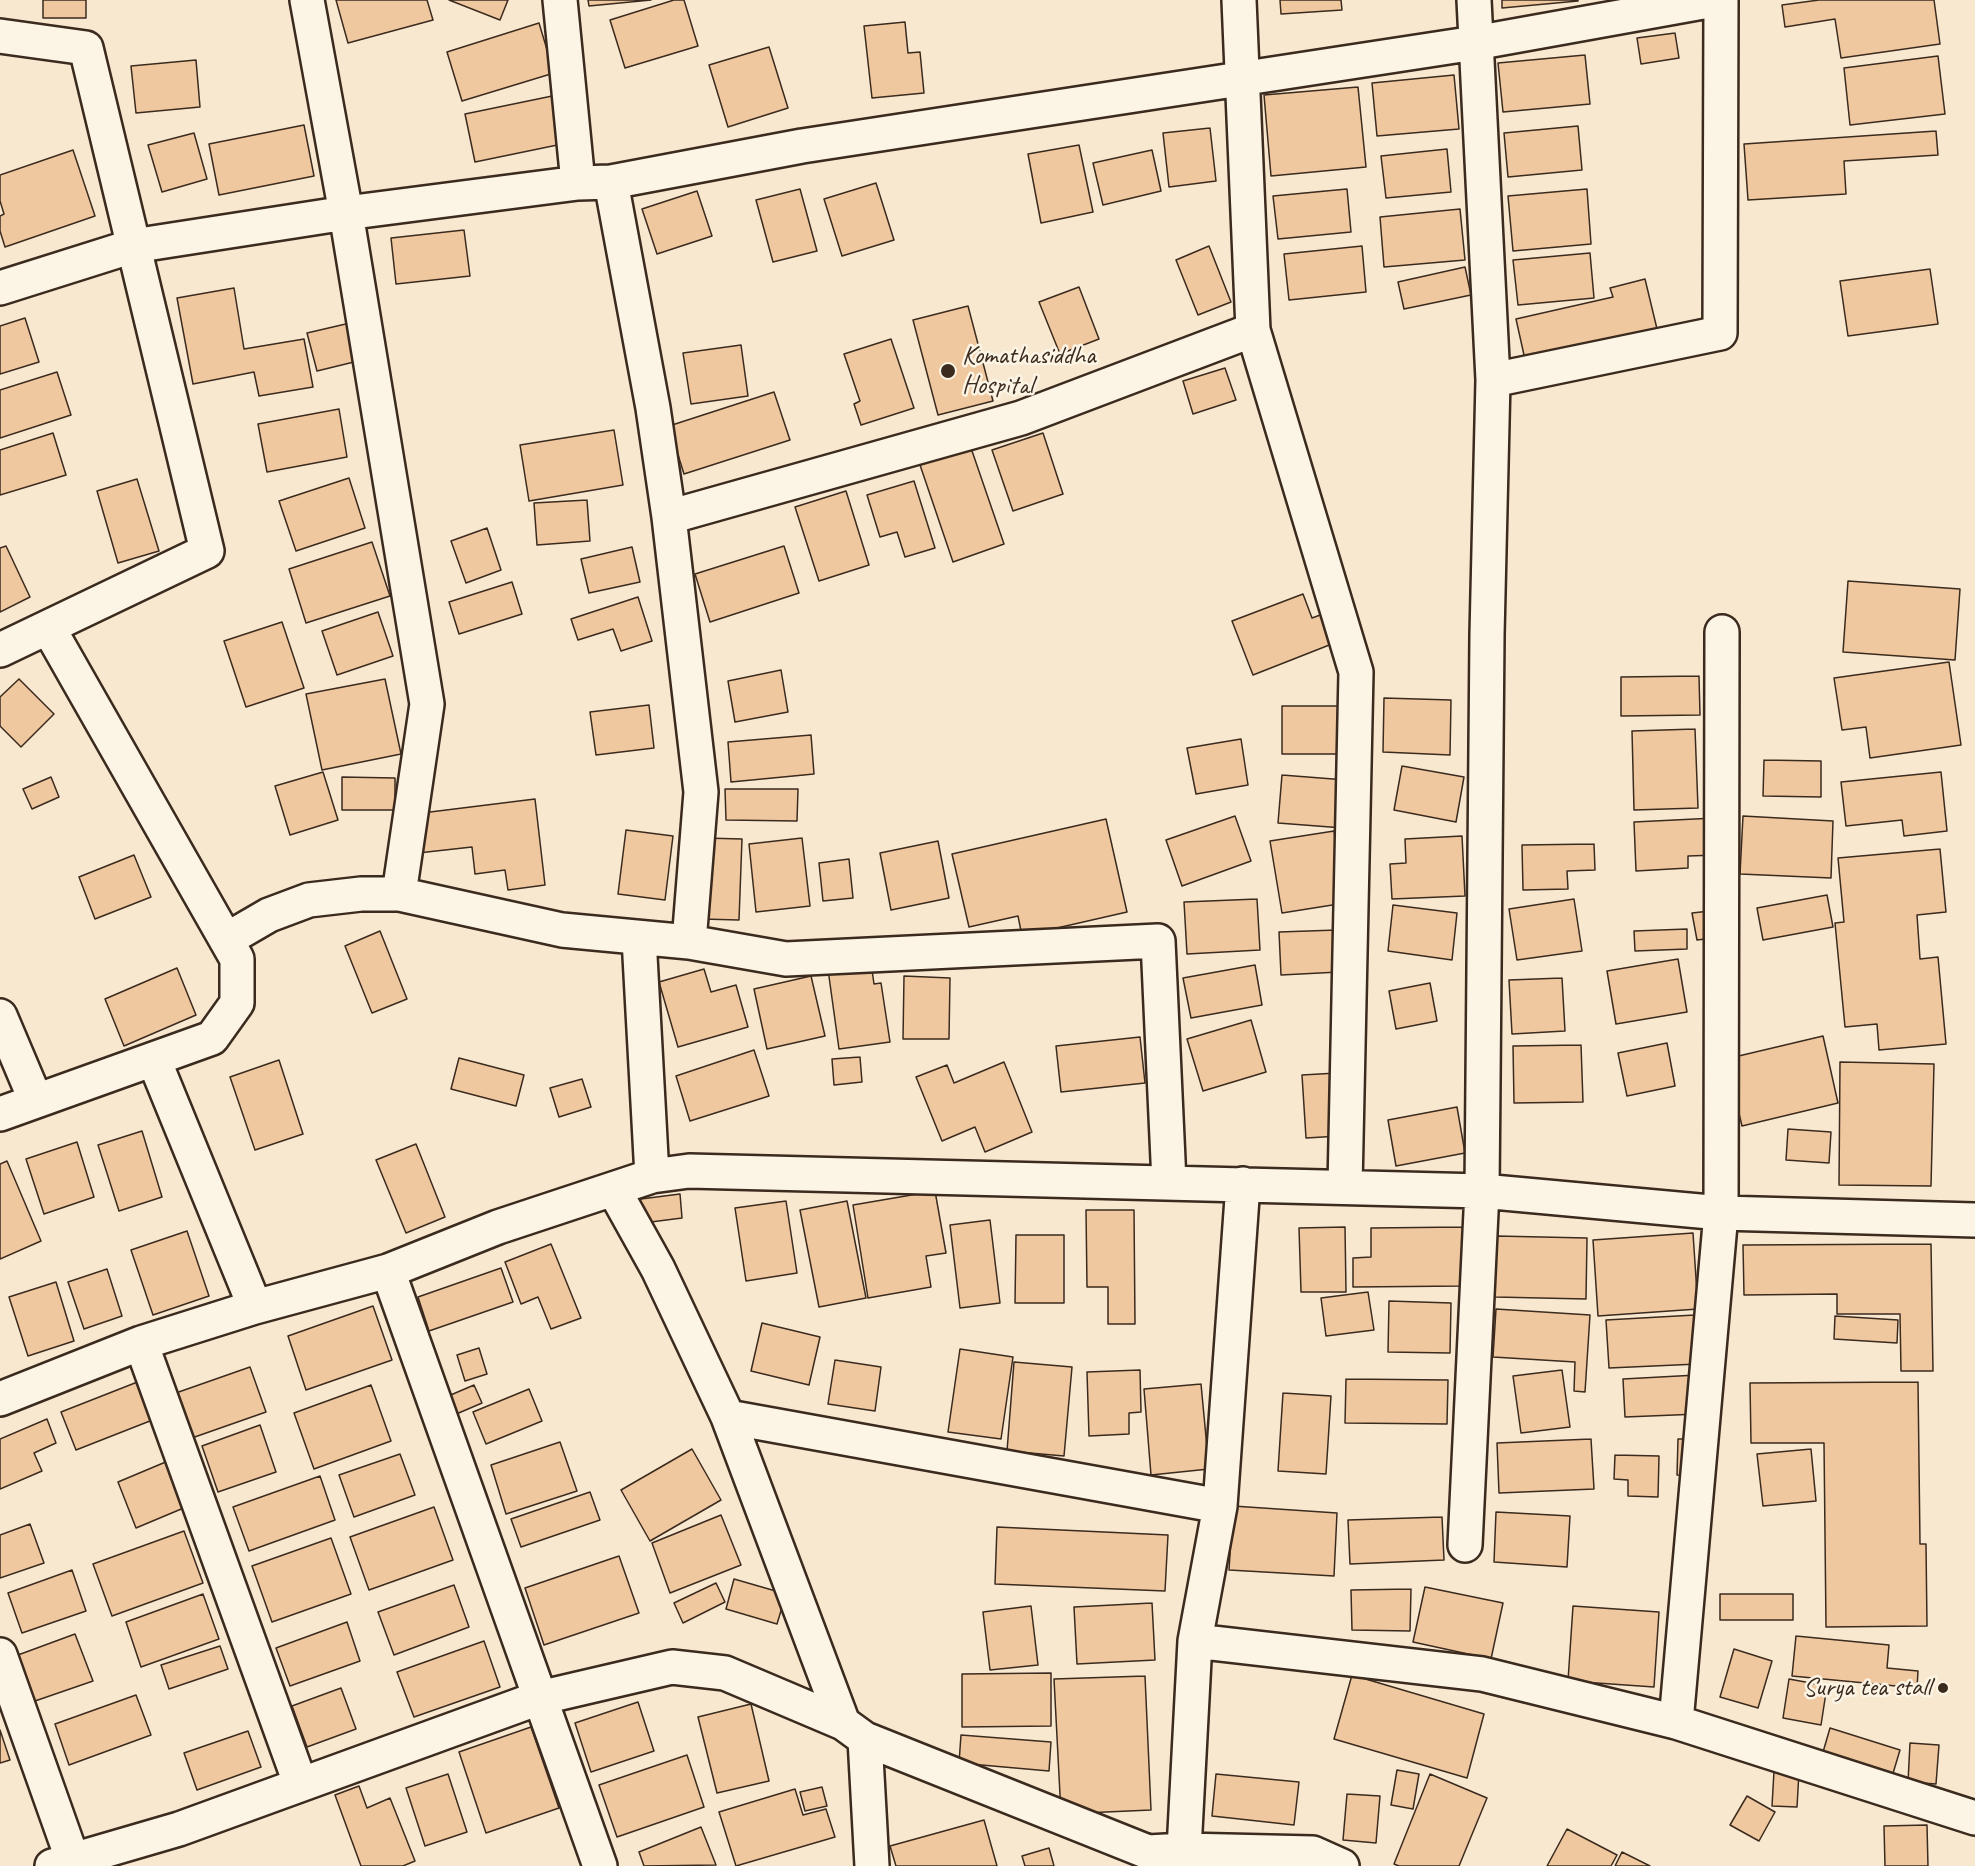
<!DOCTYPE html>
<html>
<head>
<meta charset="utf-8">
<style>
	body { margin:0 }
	canvas { display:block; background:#f8e8d0 }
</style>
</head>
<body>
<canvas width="1975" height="1866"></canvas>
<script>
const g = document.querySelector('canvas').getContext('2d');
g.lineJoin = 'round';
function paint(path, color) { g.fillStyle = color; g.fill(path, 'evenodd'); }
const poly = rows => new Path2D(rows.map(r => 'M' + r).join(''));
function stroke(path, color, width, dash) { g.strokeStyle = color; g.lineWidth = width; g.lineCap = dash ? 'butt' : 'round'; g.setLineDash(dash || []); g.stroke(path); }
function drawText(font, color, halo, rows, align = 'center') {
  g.font = font + ' Caveat,sans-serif'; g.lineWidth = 5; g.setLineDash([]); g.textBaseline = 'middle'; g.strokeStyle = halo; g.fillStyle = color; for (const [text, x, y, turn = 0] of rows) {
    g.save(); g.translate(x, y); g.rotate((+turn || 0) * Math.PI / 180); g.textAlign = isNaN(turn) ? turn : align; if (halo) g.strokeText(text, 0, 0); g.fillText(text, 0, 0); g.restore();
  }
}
const building = poly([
	[43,0,86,0,86,18,43,18,43,0],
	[336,0,427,0,433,20,348,43,336,0],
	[449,0,508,0,500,20,449,0],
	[588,0,651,0,589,6,588,0],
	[674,0,684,0,698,46,625,68,610,20,674,0],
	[1280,0,1341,0,1342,10,1281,14,1280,0],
	[1502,0,1578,0,1578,1,1502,8,1502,0],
	[1819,0,1934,0,1940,44,1841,58,1835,19,1785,27,1782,5,1819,0],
	[905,22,908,53,920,52,924,93,872,98,864,26,905,22],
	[539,23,554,73,462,101,447,52,539,23],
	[1675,33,1679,58,1641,64,1637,38,1675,33],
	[769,47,788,108,728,127,709,65,769,47],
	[1585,55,1590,104,1503,112,1498,63,1585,55],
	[1938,56,1945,114,1850,125,1844,68,1938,56],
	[196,60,200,107,136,113,131,66,196,60],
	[1454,75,1459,129,1377,136,1372,83,1454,75],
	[1358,87,1366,167,1271,176,1264,95,1358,87],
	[557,95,567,143,475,162,465,114,557,95],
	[304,125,314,176,219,195,209,144,304,125],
	[1578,126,1582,170,1508,177,1504,133,1578,126],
	[1210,128,1216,181,1169,187,1163,133,1210,128],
	[1936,131,1938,155,1844,161,1846,194,1748,200,1744,144,1936,131],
	[194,133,207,179,162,192,148,145,194,133],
	[1079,145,1093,212,1041,223,1028,154,1079,145],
	[1447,149,1451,192,1386,198,1381,156,1447,149],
	[73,150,95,216,5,247,0,231,0,216,4,214,0,201,0,175,73,150],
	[1152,150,1161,191,1103,205,1093,163,1152,150],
	[876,183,894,240,842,256,824,199,876,183],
	[800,189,817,251,773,262,756,200,800,189],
	[1347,189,1351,232,1278,239,1273,196,1347,189],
	[1587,189,1591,244,1513,251,1508,196,1587,189],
	[697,191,712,236,657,254,642,209,697,191],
	[1460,209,1465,260,1384,267,1380,217,1460,209],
	[464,230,470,276,396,284,391,238,464,230],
	[1209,246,1231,302,1198,315,1176,260,1209,246],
	[1362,246,1366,292,1289,300,1284,254,1362,246],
	[1590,253,1594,298,1518,305,1513,260,1590,253],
	[1465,267,1471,295,1404,309,1398,282,1465,267],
	[1930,269,1938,324,1848,336,1840,281,1930,269],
	[1645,279,1658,333,1526,364,1516,319,1613,297,1610,288,1645,279],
	[1079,287,1099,339,1060,354,1039,302,1079,287],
	[234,288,244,349,304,339,313,387,259,396,254,372,193,384,177,298,234,288],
	[968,306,993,401,938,415,913,320,968,306],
	[25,318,39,362,0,374,0,326,25,318],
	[350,323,358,361,317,371,307,333,350,323],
	[891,339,914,408,861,425,854,404,860,401,844,354,891,339],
	[741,345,748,396,691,404,683,353,741,345],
	[1225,368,1236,400,1193,414,1183,381,1225,368],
	[57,372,71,415,0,438,0,390,57,372],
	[774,392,790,440,684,474,669,426,774,392],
	[339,409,347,457,267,472,258,424,339,409],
	[614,430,623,485,529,501,520,445,614,430],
	[53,433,66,475,0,495,0,450,53,433],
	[1043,433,1063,494,1013,511,992,450,1043,433],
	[971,448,1004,544,953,562,920,465,971,448],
	[349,478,365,528,296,551,279,501,349,478],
	[137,479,159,551,118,563,97,491,137,479],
	[914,481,935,548,905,557,897,532,880,537,867,495,914,481],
	[846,491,869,565,819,581,795,507,846,491],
	[587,500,590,541,537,545,534,503,587,500],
	[487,528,501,570,466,583,451,541,487,528],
	[372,542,390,596,306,623,289,569,372,542],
	[6,546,30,597,0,612,0,548,6,546],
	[784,546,799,593,710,622,695,574,784,546],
	[632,547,640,582,589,593,581,559,632,547],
	[1848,581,1960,589,1955,660,1843,652,1848,581],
	[512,582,522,614,459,634,449,602,512,582],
	[1303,594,1312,618,1331,611,1342,640,1253,675,1232,621,1303,594],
	[638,597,652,641,621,651,613,629,578,640,571,619,638,597],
	[378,612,393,656,337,675,322,631,378,612],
	[282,622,304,688,246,707,224,641,282,622],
	[1949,662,1961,745,1870,758,1866,727,1842,730,1834,678,1949,662],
	[781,670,788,712,735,722,728,681,781,670],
	[1699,676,1700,715,1621,716,1621,677,1699,676],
	[19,679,54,714,21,747,0,726,0,697,19,679],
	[385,679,401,754,322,770,306,694,385,679],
	[1384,698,1451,700,1450,755,1383,752,1384,698],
	[649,705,654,748,596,755,590,712,649,705],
	[1282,706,1341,706,1342,754,1282,754,1282,706],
	[1695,729,1698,808,1634,810,1632,731,1695,729],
	[811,735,814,774,731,782,728,742,811,735],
	[1241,739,1248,785,1196,794,1187,748,1241,739],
	[1764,760,1821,761,1821,797,1763,796,1764,760],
	[1402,766,1464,777,1456,822,1394,810,1402,766],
	[323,772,338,820,290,835,275,786,323,772],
	[1941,772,1947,831,1904,836,1902,820,1846,826,1841,782,1941,772],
	[1282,775,1346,780,1343,828,1278,823,1282,775],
	[51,777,59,797,32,809,23,789,51,777],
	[342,777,395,778,395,810,342,810,342,777],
	[725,789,798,789,797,821,726,820,725,789],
	[535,799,545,885,508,890,505,870,475,874,472,847,418,853,414,814,535,799],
	[1235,816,1251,861,1182,886,1166,840,1235,816],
	[1743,816,1833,821,1831,878,1740,874,1743,816],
	[1715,818,1717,855,1688,856,1688,868,1636,871,1634,822,1715,818],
	[1106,819,1127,912,1022,936,1018,916,969,927,952,854,1106,819],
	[626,830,673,836,665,900,618,894,626,830],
	[1334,831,1345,903,1282,913,1270,841,1334,831],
	[1462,836,1465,896,1392,899,1390,864,1406,863,1405,839,1462,836],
	[704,838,742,839,739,920,702,919,704,838],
	[802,838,810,906,756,912,749,844,802,838],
	[938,841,949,898,891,910,880,853,938,841],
	[1594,844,1595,870,1567,871,1568,889,1523,890,1522,845,1594,844],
	[1940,849,1946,912,1917,915,1920,959,1938,957,1946,1044,1879,1050,1877,1024,1845,1027,1835,923,1844,922,1838,858,1940,849],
	[134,855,151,897,95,919,79,877,134,855],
	[849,859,853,898,823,901,819,863,849,859],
	[1827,895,1833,927,1763,940,1757,908,1827,895],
	[1257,899,1260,950,1187,954,1184,902,1257,899],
	[1574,899,1582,951,1517,960,1509,909,1574,899],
	[1393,905,1457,913,1452,960,1388,951,1393,905],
	[1710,911,1714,938,1697,940,1692,913,1710,911],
	[1687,929,1687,949,1635,951,1634,931,1687,929],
	[1337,930,1339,972,1281,975,1279,932,1337,930],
	[380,931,407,999,372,1013,345,946,380,931],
	[870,956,874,984,881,983,890,1042,839,1049,827,962,870,956],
	[1678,959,1687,1012,1616,1024,1607,971,1678,959],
	[1255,965,1262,1005,1191,1018,1183,978,1255,965],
	[177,968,196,1015,124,1046,105,999,177,968],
	[704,969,711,992,736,985,748,1027,678,1047,659,982,704,969],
	[811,976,825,1036,767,1049,754,989,811,976],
	[904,976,950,978,949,1039,903,1039,904,976],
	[1562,978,1565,1031,1512,1034,1509,980,1562,978],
	[1430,983,1437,1021,1396,1029,1389,991,1430,983],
	[1251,1020,1266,1072,1203,1091,1187,1039,1251,1020],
	[1823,1036,1838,1103,1742,1126,1726,1059,1823,1036],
	[1140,1037,1145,1083,1061,1092,1056,1046,1140,1037],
	[1667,1043,1675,1086,1627,1096,1618,1053,1667,1043],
	[1581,1045,1583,1102,1514,1103,1513,1046,1581,1045],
	[754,1050,769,1096,690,1121,676,1076,754,1050],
	[860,1057,862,1082,834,1085,832,1059,860,1057],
	[459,1058,524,1075,516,1106,451,1089,459,1058],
	[279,1060,303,1134,255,1150,230,1077,279,1060],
	[1004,1062,1032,1132,985,1152,975,1127,942,1141,916,1077,947,1065,954,1083,1004,1062],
	[1840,1062,1934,1064,1931,1186,1839,1185,1840,1062],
	[1337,1073,1340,1136,1306,1138,1302,1075,1337,1073],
	[582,1079,591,1107,559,1117,550,1088,582,1079],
	[1457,1107,1465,1153,1396,1166,1388,1120,1457,1107],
	[1788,1129,1831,1132,1829,1163,1786,1160,1788,1129],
	[142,1131,162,1197,119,1211,98,1145,142,1131],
	[77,1142,94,1197,44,1214,26,1159,77,1142],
	[416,1144,445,1217,406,1233,376,1160,416,1144],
	[7,1161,41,1241,0,1259,0,1164,7,1161],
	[935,1191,946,1253,926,1256,931,1287,868,1298,853,1205,935,1191],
	[680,1194,682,1218,635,1224,633,1200,680,1194],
	[786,1201,797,1273,746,1281,735,1208,786,1201],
	[847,1201,866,1298,819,1307,800,1210,847,1201],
	[1086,1210,1134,1210,1135,1324,1108,1324,1108,1287,1087,1287,1086,1210],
	[990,1220,1000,1303,960,1308,950,1225,990,1220],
	[1345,1227,1346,1292,1301,1292,1299,1228,1345,1227],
	[1463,1227,1464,1286,1353,1287,1353,1258,1371,1257,1371,1228,1463,1227],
	[187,1231,209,1296,153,1315,131,1250,187,1231],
	[1693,1233,1698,1309,1598,1316,1593,1240,1693,1233],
	[1016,1235,1064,1235,1064,1303,1015,1303,1016,1235],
	[1496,1236,1587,1238,1586,1299,1495,1297,1496,1236],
	[551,1244,581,1318,551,1329,538,1297,521,1304,505,1262,551,1244],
	[1931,1244,1933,1371,1901,1371,1900,1314,1837,1314,1837,1294,1744,1295,1743,1245,1931,1244],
	[501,1268,513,1302,429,1331,418,1297,501,1268],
	[107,1269,122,1316,84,1329,68,1282,107,1269],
	[56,1282,74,1341,28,1356,9,1297,56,1282],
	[1368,1292,1374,1330,1326,1336,1321,1298,1368,1292],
	[1389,1301,1451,1303,1450,1353,1388,1352,1389,1301],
	[373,1306,392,1360,306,1390,288,1336,373,1306],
	[1496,1309,1590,1315,1585,1392,1574,1391,1575,1362,1493,1357,1496,1309],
	[1695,1315,1698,1364,1609,1368,1606,1320,1695,1315],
	[1835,1316,1898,1320,1897,1343,1834,1339,1835,1316],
	[762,1323,820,1337,809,1385,751,1371,762,1323],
	[479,1348,487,1374,465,1381,457,1355,479,1348],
	[960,1349,1013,1357,1001,1439,948,1432,960,1349],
	[835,1360,881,1367,875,1411,828,1404,835,1360],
	[1014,1362,1072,1367,1064,1456,1007,1451,1014,1362],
	[250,1367,266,1412,189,1439,173,1394,250,1367],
	[1140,1370,1141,1412,1129,1413,1129,1434,1089,1436,1087,1372,1140,1370],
	[1562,1370,1570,1427,1521,1433,1513,1376,1562,1370],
	[1697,1375,1699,1414,1625,1417,1623,1379,1697,1375],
	[1346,1379,1448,1380,1447,1424,1345,1423,1346,1379],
	[140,1381,155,1419,76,1450,61,1412,140,1381],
	[1918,1382,1920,1544,1926,1544,1927,1626,1826,1627,1824,1443,1751,1443,1750,1383,1918,1382],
	[1201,1384,1209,1469,1151,1475,1144,1389,1201,1384],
	[371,1385,391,1441,314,1469,294,1413,371,1385],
	[474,1385,482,1403,454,1415,446,1397,474,1385],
	[529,1389,542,1421,486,1444,473,1412,529,1389],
	[1283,1393,1331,1396,1326,1474,1278,1471,1283,1393],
	[47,1419,56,1443,34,1453,42,1471,0,1489,0,1439,47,1419],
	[260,1425,276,1472,218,1492,202,1446,260,1425],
	[1591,1439,1594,1489,1499,1493,1497,1443,1591,1439],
	[1678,1439,1696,1439,1696,1476,1677,1475,1678,1439],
	[560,1442,577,1491,506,1514,491,1465,560,1442],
	[692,1449,721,1500,650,1541,621,1490,692,1449],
	[1811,1449,1816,1501,1763,1506,1757,1454,1811,1449],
	[400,1454,415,1495,354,1517,339,1475,400,1454],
	[1615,1455,1659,1456,1658,1497,1628,1496,1628,1480,1614,1479,1615,1455],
	[168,1461,186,1507,136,1528,118,1482,168,1461],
	[320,1476,335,1520,249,1551,233,1507,320,1476],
	[590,1492,600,1520,521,1547,511,1519,590,1492],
	[1233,1506,1337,1513,1334,1576,1229,1570,1233,1506],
	[434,1507,453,1560,369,1590,350,1537,434,1507],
	[1496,1512,1570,1516,1567,1567,1494,1562,1496,1512],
	[721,1515,741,1565,670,1593,652,1543,721,1515],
	[1442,1517,1444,1560,1350,1564,1348,1520,1442,1517],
	[30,1524,44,1563,0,1578,0,1535,30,1524],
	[997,1527,1168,1535,1165,1591,995,1584,997,1527],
	[184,1531,203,1583,112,1616,93,1564,184,1531],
	[331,1538,351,1594,272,1622,252,1566,331,1538],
	[619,1556,639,1613,544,1645,525,1588,619,1556],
	[72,1570,86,1611,22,1633,8,1593,72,1570],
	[734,1579,786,1594,777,1624,726,1609,734,1579],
	[716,1583,725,1602,683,1623,674,1603,716,1583],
	[454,1585,469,1627,394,1655,378,1612,454,1585],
	[1425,1587,1503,1603,1491,1659,1413,1642,1425,1587],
	[1411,1589,1410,1631,1352,1630,1351,1590,1411,1589],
	[203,1594,219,1639,141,1667,126,1622,203,1594],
	[1720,1594,1793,1594,1793,1620,1720,1620,1720,1594],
	[1152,1603,1155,1660,1077,1664,1074,1607,1152,1603],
	[1031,1606,1038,1665,990,1670,983,1612,1031,1606],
	[1573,1606,1659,1612,1654,1687,1568,1681,1573,1606],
	[347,1622,360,1661,290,1686,276,1648,347,1622],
	[75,1634,93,1681,35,1701,18,1655,75,1634],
	[1796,1636,1889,1645,1887,1668,1918,1671,1917,1688,1792,1676,1796,1636],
	[484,1641,500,1687,414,1717,397,1672,484,1641],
	[220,1646,228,1669,169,1689,161,1665,220,1646],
	[1734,1649,1772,1661,1758,1708,1720,1697,1734,1649],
	[1051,1673,1051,1726,962,1727,962,1674,1051,1673],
	[1352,1675,1484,1714,1467,1778,1334,1739,1352,1675],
	[1145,1676,1151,1810,1061,1814,1054,1679,1145,1676],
	[1789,1679,1827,1686,1821,1725,1783,1718,1789,1679],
	[341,1688,356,1729,307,1747,292,1706,341,1688],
	[136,1695,151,1735,69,1765,55,1724,136,1695],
	[638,1702,654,1751,591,1772,575,1723,638,1702],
	[751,1704,769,1781,717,1793,698,1717,751,1704],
	[531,1727,559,1808,486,1833,459,1752,531,1727],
	[1830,1728,1900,1750,1891,1780,1821,1759,1830,1728],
	[0,1730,10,1760,0,1763,0,1730],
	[248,1731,261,1767,197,1790,184,1753,248,1731],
	[961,1735,1051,1742,1049,1771,959,1763,961,1735],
	[1910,1743,1939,1745,1936,1784,1908,1782,1910,1743],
	[687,1755,704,1807,617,1837,599,1785,687,1755],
	[1397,1770,1419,1774,1413,1809,1391,1805,1397,1770],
	[1774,1771,1799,1772,1797,1807,1772,1806,1774,1771],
	[448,1774,467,1832,425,1846,406,1788,448,1774],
	[1216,1774,1299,1782,1294,1825,1212,1816,1216,1774],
	[1430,1774,1487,1798,1459,1866,1399,1866,1394,1864,1430,1774],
	[359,1786,367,1808,390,1798,415,1861,403,1866,361,1866,335,1795,359,1786],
	[822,1787,827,1806,805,1811,800,1792,822,1787],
	[795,1789,803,1815,826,1809,835,1837,736,1866,719,1812,795,1789],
	[1347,1794,1380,1796,1376,1843,1343,1840,1347,1794],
	[1747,1796,1775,1812,1759,1841,1730,1825,1747,1796],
	[984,1820,997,1866,896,1866,890,1846,984,1820],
	[1927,1825,1928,1866,1885,1866,1884,1826,1927,1825],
	[701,1827,716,1865,644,1866,639,1852,701,1827],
	[1567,1829,1617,1855,1611,1866,1547,1866,1567,1829],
	[1049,1848,1054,1866,1025,1866,1022,1856,1049,1848],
	[1622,1852,1650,1866,1615,1866,1622,1852]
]);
paint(building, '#f0c8a0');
stroke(building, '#3b2a1e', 1.5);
const minor = poly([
	[307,0,346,213,427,704,399,894],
	[560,0,578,183],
	[1239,0,1253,330,1356,672,1345,1186],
	[1474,0,1493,380],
	[0,36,86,48,207,551,0,650],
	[611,182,653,408,669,517,701,792,689,942],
	[0,288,133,246,346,213,578,183,611,182,802,146,1475,43,1714,0],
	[669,517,1021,418,1253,330],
	[639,938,652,1176],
	[226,940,269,915,309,900,361,894,399,894,562,930,689,942,786,959,1158,941,1169,1182],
	[0,1016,36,1101],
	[154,1060,255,1307],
	[0,1114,212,1038,237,1003,237,959,48,627],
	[614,1190,658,1269,728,1417,843,1723],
	[388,1271,600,1866],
	[141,1343,300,1783],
	[0,1399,141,1343,255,1307,388,1271,498,1227,652,1176,689,1171,1482,1191,1721,1213,1975,1220],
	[728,1417,1220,1506],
	[1465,1545,1482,1191,1487,635,1493,380,1720,333,1721,0],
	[1195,1641,1220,1506,1243,1184],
	[0,1655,72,1858],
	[1676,1722,1721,1213,1722,632],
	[865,1739,872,1866],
	[1184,1850,1195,1641,1482,1674,1676,1722,1975,1818],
	[52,1866,179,1829,539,1698,672,1667,725,1673,843,1723,865,1739,1148,1852,1184,1850,1313,1853,1342,1866]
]);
stroke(minor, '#3b2a1e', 38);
stroke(minor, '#fcf5e5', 33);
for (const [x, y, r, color] of [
	[948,371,8,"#3b2a1e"],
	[1943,1688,6,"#3b2a1e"]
]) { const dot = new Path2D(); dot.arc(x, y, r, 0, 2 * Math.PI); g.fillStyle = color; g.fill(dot); stroke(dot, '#fcf5e5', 2); }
drawText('26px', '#3b2a1e', '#fcf5e5', [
	["Komathasiddha",962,356],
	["Hospital",962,386],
	["Surya tea stall",1931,1688,"right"]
], 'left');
</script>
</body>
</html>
